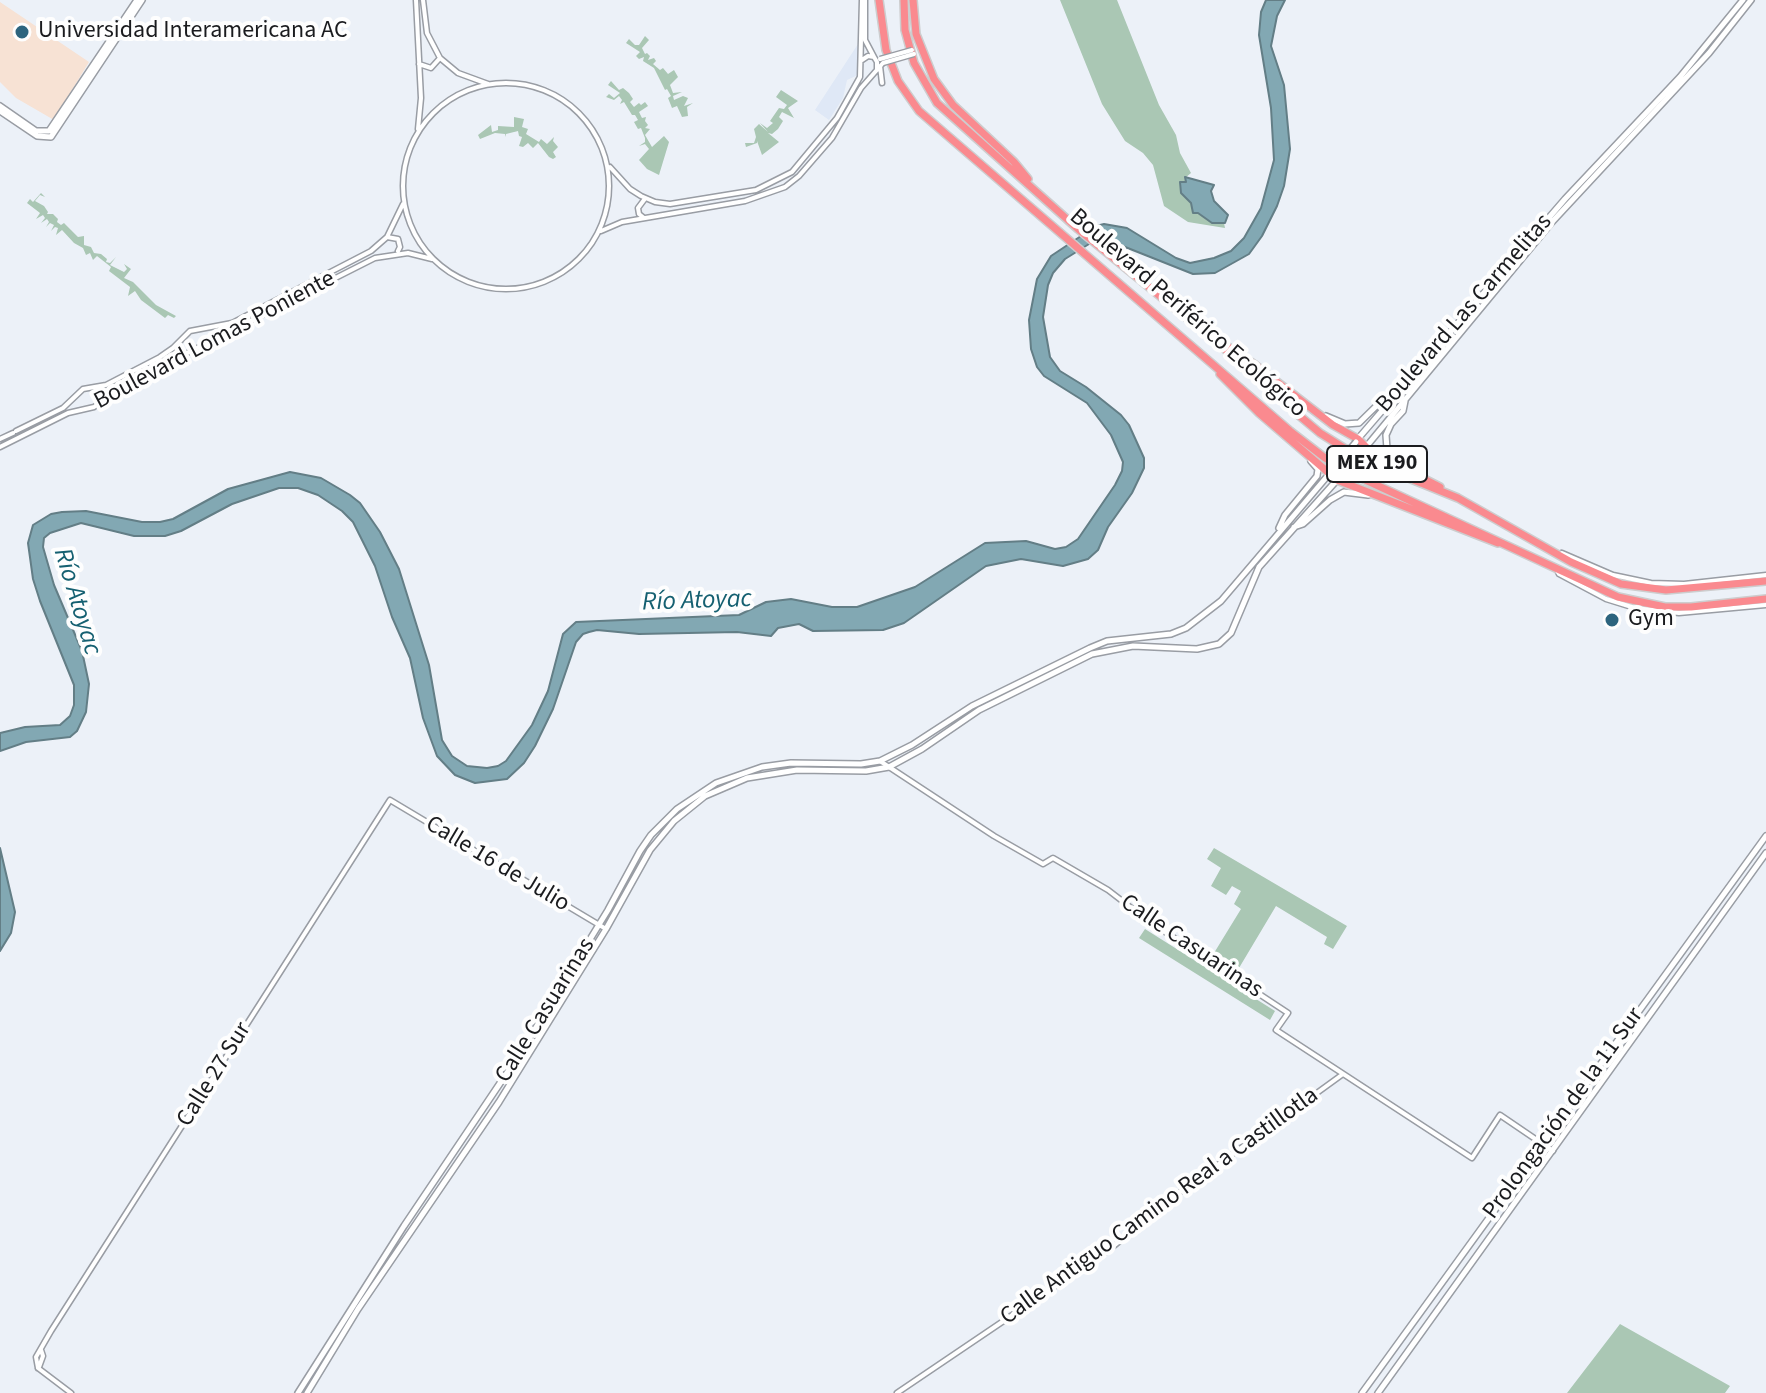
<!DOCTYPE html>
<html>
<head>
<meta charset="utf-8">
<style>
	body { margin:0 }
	canvas { display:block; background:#ecf1f8 }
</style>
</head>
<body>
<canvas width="1766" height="1393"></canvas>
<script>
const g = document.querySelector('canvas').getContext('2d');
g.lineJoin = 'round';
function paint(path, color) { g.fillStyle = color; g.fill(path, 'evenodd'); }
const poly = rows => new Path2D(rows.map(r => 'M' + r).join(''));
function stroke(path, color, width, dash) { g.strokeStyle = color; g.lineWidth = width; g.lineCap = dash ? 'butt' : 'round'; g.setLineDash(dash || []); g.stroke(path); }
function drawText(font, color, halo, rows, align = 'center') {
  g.font = font + ' "Source Sans 3",sans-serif'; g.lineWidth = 8; g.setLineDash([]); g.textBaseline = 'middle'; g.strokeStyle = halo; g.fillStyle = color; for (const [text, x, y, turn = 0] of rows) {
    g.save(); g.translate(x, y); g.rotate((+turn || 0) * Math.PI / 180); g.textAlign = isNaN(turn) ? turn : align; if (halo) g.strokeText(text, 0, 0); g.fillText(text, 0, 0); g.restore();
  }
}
paint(poly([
	[858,44,858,75,847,80,843,98,829,120,815,110]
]), '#dfe8f6');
paint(poly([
	[0,2,89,62,54,120,16,98,0,82]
]), '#f7e2d4');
paint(poly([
	[1060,0,1117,0,1159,105,1176,135,1180,153,1191,173,1185,178,1186,183,1180,182,1181,193,1191,203,1193,213,1198,213,1212,223,1224,223,1225,228,1188,222,1164,206,1153,165,1143,153,1125,141,1102,104],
	[645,36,649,40,642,48,645,54,647,53,650,56,648,60,654,58,656,61,653,64,660,70,663,68,668,74,674,70,678,77,670,85,673,93,682,92,673,96,674,100,683,96,688,98,684,106,693,103,687,107,688,116,682,117,677,106,672,108,668,98,671,96,667,89,665,90,654,68,643,61,644,57,639,59,636,56,640,52,626,43,629,39,635,45,639,45],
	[611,81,619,90,623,88,629,93,633,99,630,102,634,107,639,103,641,105,645,102,648,106,639,112,642,118,646,117,645,121,648,125,645,128,650,129,645,135,652,147,664,136,669,142,659,175,647,169,639,160,649,149,645,144,639,146,645,142,645,138,641,128,638,129,634,122,638,120,635,115,632,115,624,102,620,104,622,100,619,96,614,100,606,97,609,94,614,98,620,93,608,85],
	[781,90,798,101,788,108,794,118,782,112,779,117,783,121,778,129,772,134,768,133,779,142,762,155,757,141,757,143,746,147,745,143,754,143,756,137,754,129,759,124,768,132,760,123,767,128,773,123,770,121,779,108,784,109,787,105,776,97],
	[514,117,524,119,522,127,528,129,526,134,539,142,541,139,547,144,554,137,553,141,558,147,553,152,556,157,553,159,549,157,538,143,533,148,528,143,523,147,519,146,522,137,519,136,518,131,506,134,506,137,505,134,495,133,480,139,478,135,491,125,492,132,498,130,498,126,514,127],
	[41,193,45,197,40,195,35,201,44,206,48,212,47,214,53,214,58,219,57,222,61,225,64,223,78,237,84,236,84,245,91,247,94,253,101,254,107,259,106,262,110,263,116,257,110,265,124,272,127,269,124,264,131,269,124,278,133,282,156,305,176,316,174,318,168,315,165,318,141,300,135,291,128,296,130,287,109,271,111,267,97,256,93,260,90,253,86,255,83,248,74,243,62,230,56,235,58,228,55,227,51,231,54,225,50,223,46,227,49,222,47,219,41,223,45,218,43,215,36,219,40,213,27,203,30,199,33,202],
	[1214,848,1347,926,1333,949,1324,944,1327,937,1276,906,1239,968,1214,953,1241,909,1234,904,1241,891,1232,886,1226,895,1211,886,1221,868,1207,859],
	[1145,929,1275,1011,1270,1020,1139,938],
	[1620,1324,1730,1386,1725,1393,1567,1393]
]), '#aac7b4');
const water = poly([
	[1266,0,1285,0,1277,16,1271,46,1284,85,1290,149,1284,186,1277,206,1262,236,1249,254,1215,273,1193,274,1105,239,1097,239,1065,259,1053,273,1048,285,1043,317,1050,357,1060,371,1086,387,1121,415,1129,425,1144,458,1144,468,1132,493,1108,527,1098,550,1088,559,1063,566,1021,559,986,566,904,623,883,630,813,631,799,624,778,628,771,636,737,632,639,634,597,630,589,632,583,634,576,642,553,709,535,746,524,763,507,779,475,783,455,775,437,756,423,718,410,658,392,617,375,566,353,522,342,511,318,495,298,488,279,488,232,504,181,531,165,536,134,536,81,523,50,533,44,538,43,547,54,585,82,651,89,684,86,712,77,731,70,737,26,742,0,751,0,733,25,727,60,725,70,716,74,705,74,685,40,601,33,579,28,543,33,525,51,514,62,512,86,511,142,522,160,522,173,519,228,489,290,472,321,478,350,495,360,503,380,532,399,569,429,665,442,740,452,756,467,766,487,768,498,766,506,761,532,725,548,691,563,634,576,622,739,615,766,602,791,599,832,607,857,607,915,587,985,543,1026,541,1055,549,1066,547,1078,539,1115,485,1122,471,1123,462,1111,435,1087,403,1044,376,1037,367,1031,349,1029,320,1037,279,1051,256,1096,226,1104,224,1127,228,1176,258,1190,263,1214,258,1231,251,1244,238,1261,208,1274,160,1271,108,1259,35,1261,12,1266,0],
	[1185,177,1214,185,1211,191,1214,201,1228,215,1225,223,1212,223,1198,213,1193,213,1191,203,1181,193,1180,182,1186,182,1185,177],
	[0,848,15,912,11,933,0,951,0,848]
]);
paint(water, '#82a8b3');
stroke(water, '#637e86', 2);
const tertiary = poly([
	[416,0,421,98,418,129],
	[423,0,427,33,440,58,458,73,488,84],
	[865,0,865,40,874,57],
	[862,60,868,56,874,57,877,62,877,70],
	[419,64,431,68,440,58],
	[880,66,882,83],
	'403 186a103 103 0 1 1 206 0a103 103 0 1 1-206 0Z',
	[610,167,630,189,641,196,655,202,670,204,756,190,792,172,837,118,860,77,862,0],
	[644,218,639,214,638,208,644,200],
	[601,231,622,222,745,201,785,187,799,176,832,138,861,88,883,63],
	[387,237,398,239,400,247,398,251],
	[16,431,63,408,83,389,106,385,160,357,173,348,190,331,232,323,371,251,387,237,403,204],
	[0,439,13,433],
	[0,447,68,413,94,407,122,386,375,258,408,253,432,259],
	[1562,553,1613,575,1651,583,1684,584,1766,575],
	[1557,570,1559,574,1606,599,1635,608,1679,613,1766,605],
	[880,761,994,836,1043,864,1053,858,1108,890,1147,920,1288,1013,1276,1030,1472,1158,1500,1115,1553,1151],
	[39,1367,43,1356,41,1350],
	[38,1368,36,1357,51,1331,390,800,606,929],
	[38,1368,71,1393],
	[897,1393,1110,1249,1176,1195,1343,1074]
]);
const secondary = poly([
	[0,106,36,131,49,131,137,0],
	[0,111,37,136,51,137,142,0],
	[1326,416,1345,424,1359,423,1410,373],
	[1356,441,1565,199,1680,77,1743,0],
	[1366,447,1552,222,1709,53,1751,0],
	[1395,462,1387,449,1386,435,1391,424,1403,411,1405,401],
	[1294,527,1303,524,1330,500,1344,492,1368,495],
	[1279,528,1285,515,1317,476,1318,469,1311,461],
	[298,1393,404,1226,519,1055,608,910,640,851,651,835,677,809,716,783,762,767,791,763,861,764,880,761,912,745,972,706,1090,648,1107,641,1171,634,1186,628,1221,601,1330,473],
	[307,1393,358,1309,499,1102,606,929,650,850,674,821,705,796,747,778,797,770,866,771,889,767,922,749,979,710,1092,654,1133,646,1197,649,1219,644,1231,633,1259,567,1337,480],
	[1362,1393,1766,836],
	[1378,1393,1766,853]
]);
const trunk = poly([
	[879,0,886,50,898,81,919,111,1290,431,1325,458,1359,477,1618,597,1665,607,1691,607,1766,599],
	[904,0,905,30,914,63,937,103,1078,229,1265,382,1295,412,1320,433,1344,448,1389,470,1458,498,1571,562,1621,584,1666,590,1766,581],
	[913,0,916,34,934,79,953,105,1014,162,1028,179],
	[1228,347,1255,365,1333,425,1358,439,1371,452,1440,487],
	[1220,374,1259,413,1337,480,1498,543]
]);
stroke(tertiary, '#999da4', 7);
stroke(secondary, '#999da4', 8);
stroke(trunk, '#cdcdce', 10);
stroke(tertiary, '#fff', 4);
stroke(secondary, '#fff', 5);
stroke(trunk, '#fa8a8f', 7);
const tertiaryBridge = poly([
	[880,59,912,50],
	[883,63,914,54]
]);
const secondaryBridge = poly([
	[1330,473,1356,442],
	[1337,480,1364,449]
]);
stroke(tertiaryBridge, '#999da4', 7, []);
stroke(secondaryBridge, '#999da4', 8, []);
stroke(tertiaryBridge, '#fff', 4);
stroke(secondaryBridge, '#fff', 5);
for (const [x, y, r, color] of [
	[22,32,8,"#2d647e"],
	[1612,620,8,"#2d647e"]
]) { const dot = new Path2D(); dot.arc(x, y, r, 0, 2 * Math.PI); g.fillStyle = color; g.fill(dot); stroke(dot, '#fefefe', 3); }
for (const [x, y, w] of [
	[1377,464,100]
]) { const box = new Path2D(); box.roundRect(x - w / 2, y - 18, w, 36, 6); g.fillStyle = '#fefefe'; g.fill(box); stroke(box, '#1a1b1e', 2); }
drawText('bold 22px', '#1a1b1e', null, [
	["MEX 190",1377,464]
]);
drawText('24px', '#1a1b1e', '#fefefe', [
	["Universidad Interamericana AC",38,32],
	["Gym",1628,620]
], 'left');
drawText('24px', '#1a1b1e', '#fefefe', [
	["Boulevard Periférico Ecológico",1187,314,41],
	["Boulevard Las Carmelitas",1465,314,-49],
	["Boulevard Lomas Poniente",215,341,-28],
	["Calle 16 de Julio",497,865,31],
	["Calle Casuarinas",1191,947,34],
	["Calle Casuarinas",546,1011,-58],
	["Calle 27 Sur",215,1075,-58],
	["Prolongación de la 11 Sur",1564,1114,-54],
	["Calle Antiguo Camino Real a Castillotla",1160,1207,-36]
]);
drawText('italic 26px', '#156071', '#fefefe', [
	["Río Atoyac",76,602,73],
	["Río Atoyac",697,602,-2]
]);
</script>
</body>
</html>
